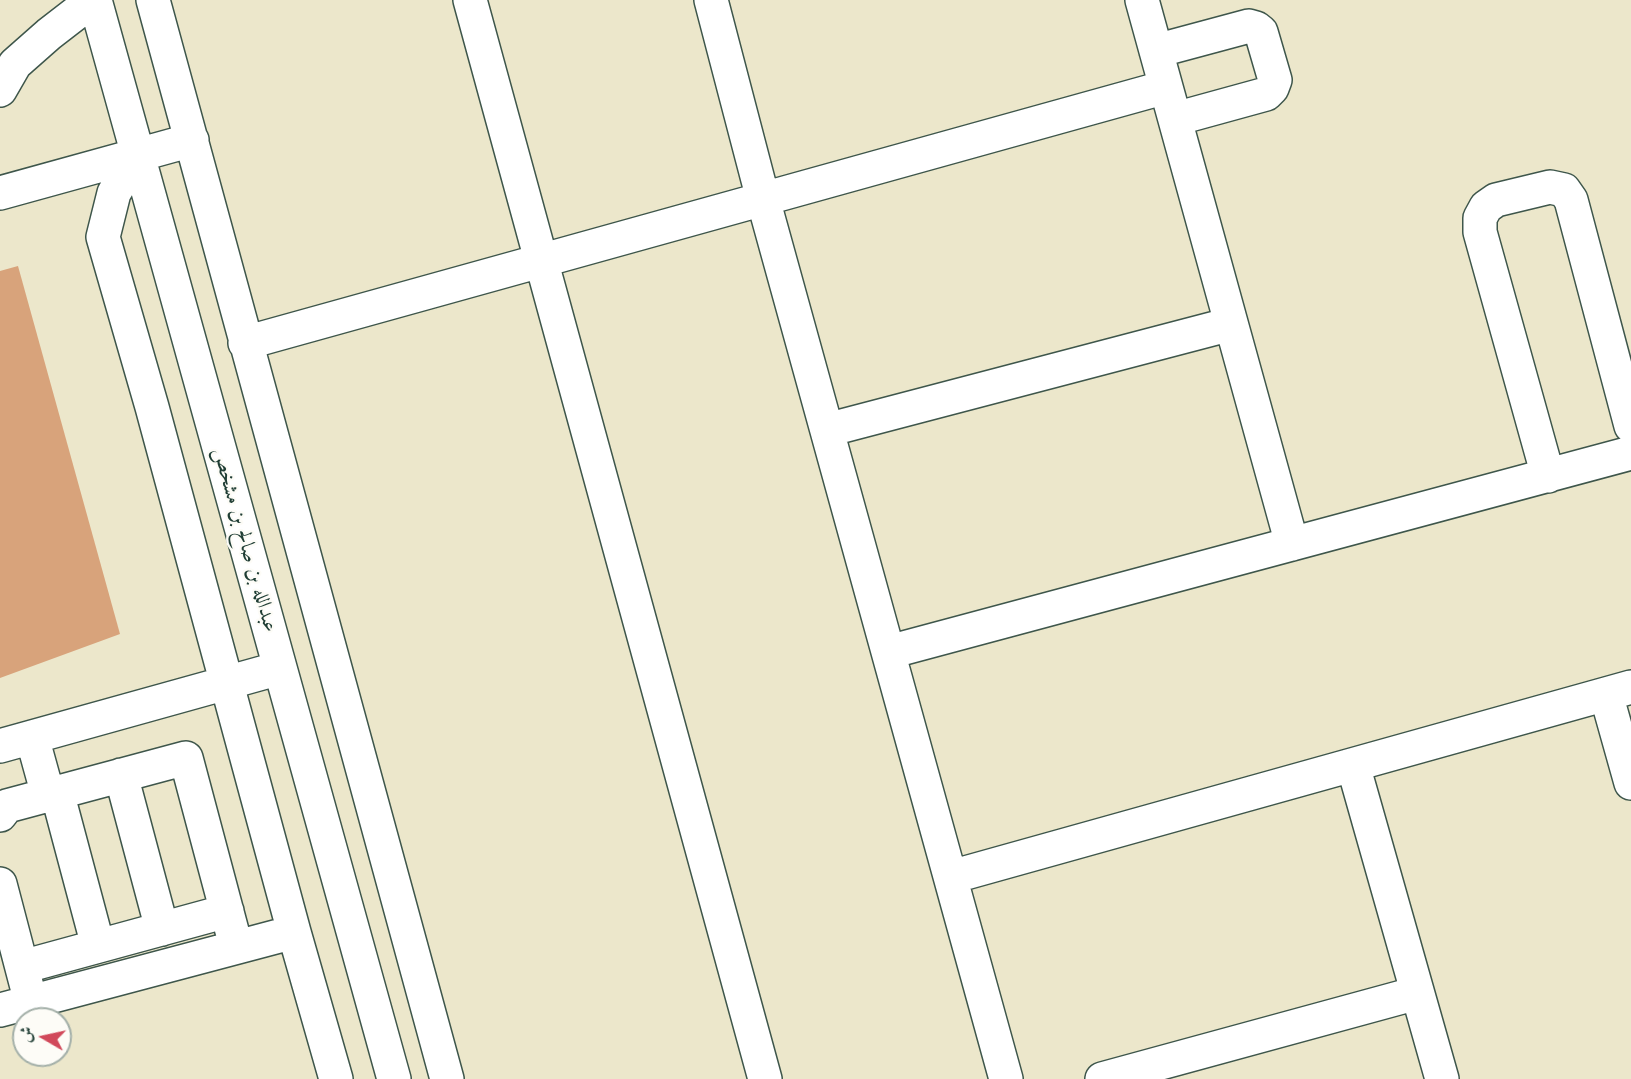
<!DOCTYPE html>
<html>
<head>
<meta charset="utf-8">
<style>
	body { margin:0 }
	#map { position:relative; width:1631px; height:1079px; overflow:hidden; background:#ece7cb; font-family:Cardo,Amiri,serif }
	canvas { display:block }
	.north { position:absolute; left:12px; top:1007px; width:60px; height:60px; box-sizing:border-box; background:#fdfcf7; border:2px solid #a4b0a9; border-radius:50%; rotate:279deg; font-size:16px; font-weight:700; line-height:24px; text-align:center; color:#1f3d34 }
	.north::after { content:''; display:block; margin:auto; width:21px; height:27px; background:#d1495b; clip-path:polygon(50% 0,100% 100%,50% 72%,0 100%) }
</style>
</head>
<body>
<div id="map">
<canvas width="1631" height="1079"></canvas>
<div class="north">ش</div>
</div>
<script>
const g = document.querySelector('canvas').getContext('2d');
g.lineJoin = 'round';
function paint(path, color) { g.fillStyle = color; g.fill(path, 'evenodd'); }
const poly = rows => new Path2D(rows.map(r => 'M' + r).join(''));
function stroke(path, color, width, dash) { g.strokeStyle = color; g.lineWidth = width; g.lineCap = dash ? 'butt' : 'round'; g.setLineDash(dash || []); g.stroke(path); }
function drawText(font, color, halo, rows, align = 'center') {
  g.font = font + ' Cardo,Amiri,serif'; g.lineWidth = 4.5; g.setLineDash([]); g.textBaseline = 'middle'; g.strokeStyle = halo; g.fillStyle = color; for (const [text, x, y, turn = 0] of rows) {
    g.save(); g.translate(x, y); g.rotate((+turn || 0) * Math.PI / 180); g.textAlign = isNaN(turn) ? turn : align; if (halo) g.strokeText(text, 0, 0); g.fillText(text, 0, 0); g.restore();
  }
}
paint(poly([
	[18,266,120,634,0,678,0,271]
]), '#d8a37b');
const minor = poly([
	[95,0,394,1079],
	[153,0,447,1079],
	[470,0,765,1079],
	[711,0,763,199,1006,1079],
	[1142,0,1292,544],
	[1156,51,1249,26,1256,28,1261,32,1275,80,1272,88,1266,94,1175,119],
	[0,90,15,64,49,34,93,0],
	[137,155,114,193,103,237,152,407,294,932,336,1079],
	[0,193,192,140],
	[245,343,1166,87],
	[827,430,1231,324],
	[1548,476,1480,232,1480,218,1486,207,1496,200,1550,187,1564,190,1571,200,1631,426],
	[889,652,1631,453],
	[1606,694,1631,783],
	[32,737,48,795],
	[0,746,280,668],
	[1353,765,1442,1079],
	[121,775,162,929],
	[57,792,98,946],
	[0,815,7,806,186,758,236,946],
	[951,877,1631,687],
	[0,884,27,987],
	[22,967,227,911],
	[0,1010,294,932],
	[1102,1079,1417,993]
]);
stroke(minor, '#3e564b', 36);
stroke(minor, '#fff', 33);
drawText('21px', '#1f3d34', '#fdfcf7', [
	["عبدالله بن صالح بن مشخص",244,540,74]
]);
</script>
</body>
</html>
